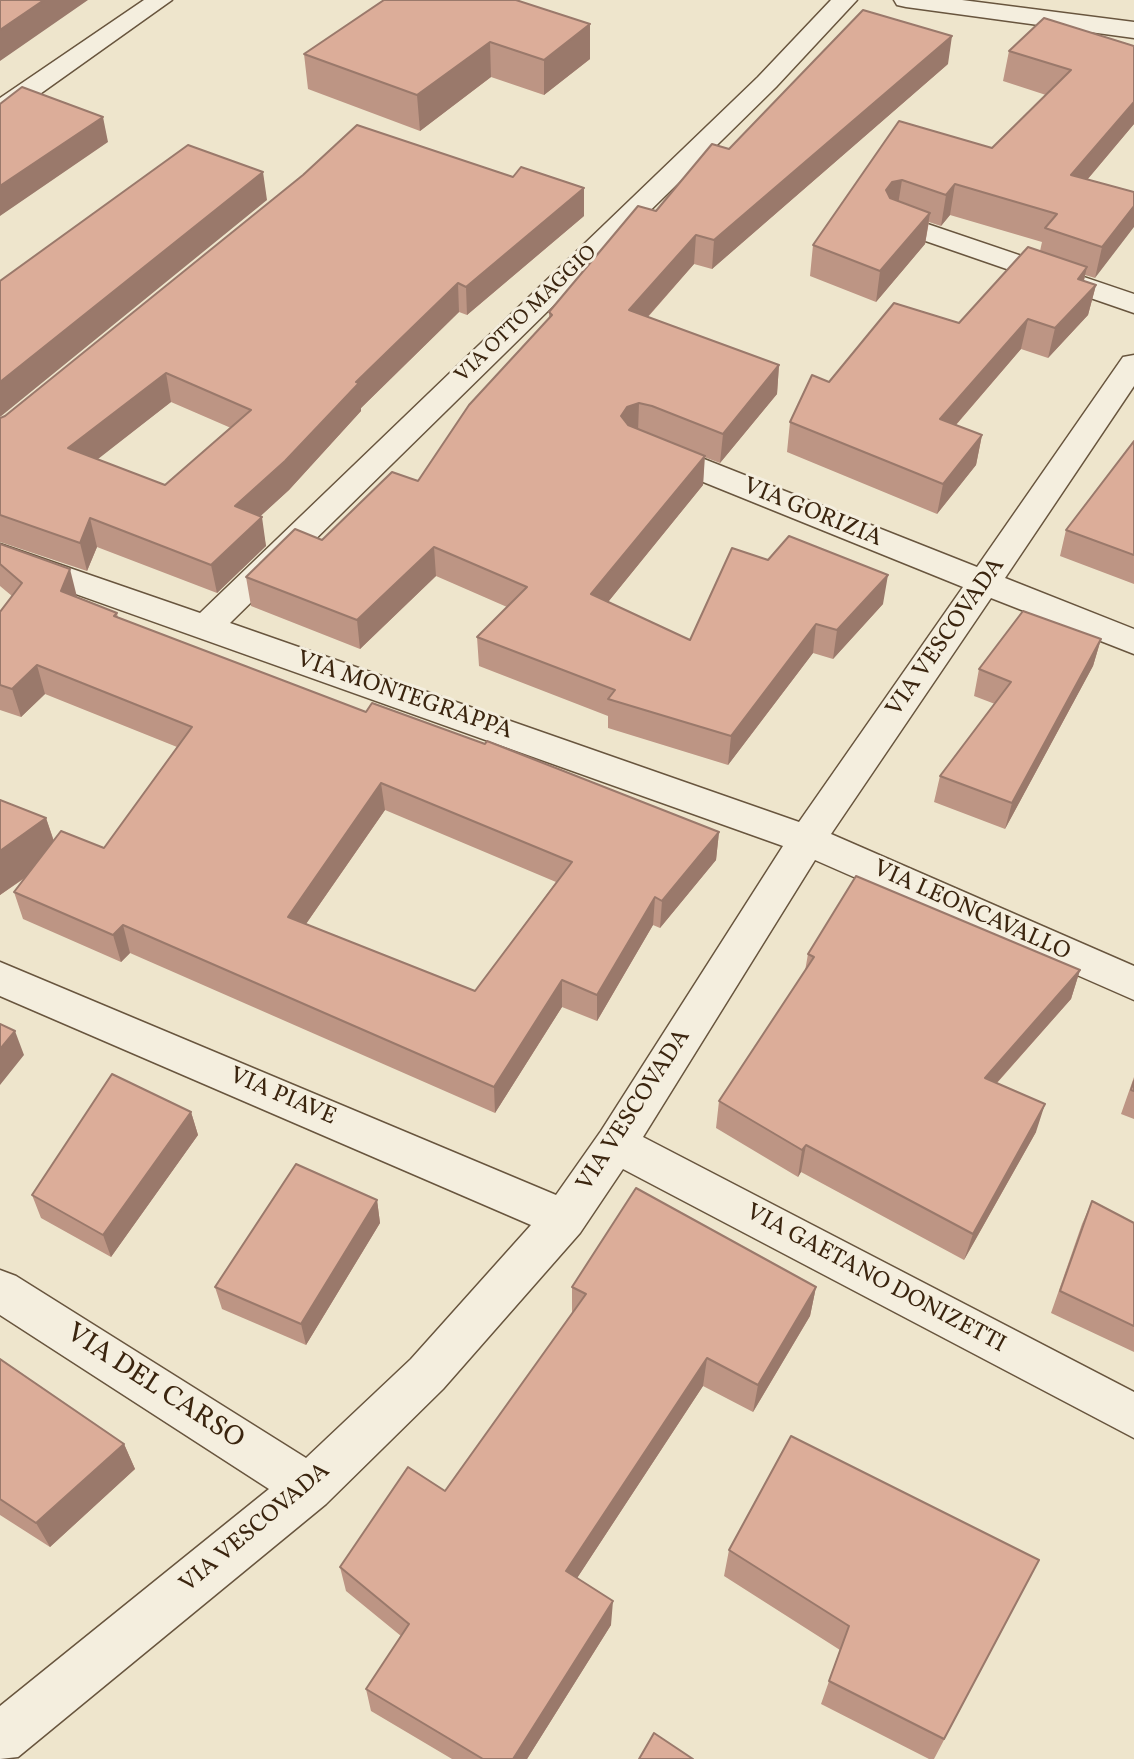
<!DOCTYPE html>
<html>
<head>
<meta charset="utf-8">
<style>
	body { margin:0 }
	canvas { display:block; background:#eee5cc }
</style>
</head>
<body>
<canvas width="1134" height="1759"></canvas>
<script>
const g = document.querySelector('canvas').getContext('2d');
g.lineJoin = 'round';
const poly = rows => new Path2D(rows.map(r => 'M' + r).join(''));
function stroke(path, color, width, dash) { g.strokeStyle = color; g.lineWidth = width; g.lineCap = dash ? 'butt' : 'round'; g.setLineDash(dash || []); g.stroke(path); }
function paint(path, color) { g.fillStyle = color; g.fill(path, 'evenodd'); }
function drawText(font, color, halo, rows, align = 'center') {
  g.font = font + ' Vollkorn,serif'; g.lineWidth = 6; g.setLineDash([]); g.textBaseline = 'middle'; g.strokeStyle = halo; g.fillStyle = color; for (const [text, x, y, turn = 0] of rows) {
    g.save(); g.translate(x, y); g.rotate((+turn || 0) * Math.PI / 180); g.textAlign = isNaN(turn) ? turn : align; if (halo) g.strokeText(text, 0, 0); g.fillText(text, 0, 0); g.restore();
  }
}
const street = poly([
	[144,0,172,0,9,116,0,118,0,98,144,0],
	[831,0,857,0,776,87,230,623,799,822,963,587,644,458,639,451,644,444,655,441,666,444,977,567,1123,357,1134,355,1134,386,1005,578,1134,629,1134,654,991,598,831,834,1134,966,1134,1000,815,860,643,1137,1134,1392,1134,1438,623,1169,580,1233,443,1389,326,1504,18,1757,0,1759,0,1706,269,1489,0,1315,0,1270,16,1276,306,1458,411,1359,531,1225,0,996,0,962,556,1195,601,1131,783,846,0,567,0,544,200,613,758,77,831,0],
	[894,0,962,0,1134,22,1134,38,906,7,897,5,894,0],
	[898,214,1134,294,1134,313,888,228,884,222,888,216,898,214]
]);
stroke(street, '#68553e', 3);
paint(street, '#f4eede');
paint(poly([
	[590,24,590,59,544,95,491,77,420,131,308,89,304,54],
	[1134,46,1134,124,1087,180,1134,192,1095,278,1085,275,1084,281,1096,285,1088,315,1048,358,1021,349,956,425,982,435,976,465,937,514,787,452,790,422,829,382,959,323,1040,251,1042,242,950,215,941,226,929,222,925,244,876,302,810,276,813,245,899,121,992,148,1046,95,1003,81,1009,51],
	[948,64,712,269,694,264,648,317,779,365,777,394,720,463,704,457,703,485,608,602,690,640,883,604,833,659,813,653,728,765,608,728,608,716,479,666,477,637,507,607,436,576,360,649,251,606,246,577,322,540,418,481,549,318,549,312,656,211,729,149],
	[584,216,467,315,459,312,361,408,361,411,289,490,260,516,266,546,217,593,97,547,87,571,0,542,0,418],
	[171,402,231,428,165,485,97,459],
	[1134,441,1134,584,1060,556,1066,530],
	[0,544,77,597,117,613,118,618,366,712,719,832,716,860,660,928,653,925,597,1021,562,1007,495,1113,130,953,121,962,23,919,14,892,25,878,0,895,0,800,46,818,54,841,104,848,177,747,45,694,21,717,0,710,0,612,12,596,0,586],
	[385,810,556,882,475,991,306,924],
	[1101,639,1093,666,1005,829,934,802,940,776,995,704,974,696,979,669],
	[808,954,1080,970,1071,999,997,1083,1036,1132,964,1260,801,1172,798,1177,716,1128,719,1101,805,971],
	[1134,1077,1134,1119,1121,1114],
	[191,1112,198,1135,111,1257,41,1218,32,1195],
	[377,1200,380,1223,306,1345,222,1309,215,1287],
	[1092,1201,1134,1223,1134,1352,1051,1313,1082,1224],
	[572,1287,816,1287,810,1316,753,1412,703,1386,577,1578,611,1625,527,1759,452,1759,371,1711,366,1689,401,1636,346,1591,340,1567,445,1491,572,1314],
	[0,1359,124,1444,135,1469,50,1547,0,1515],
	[729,1550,1039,1560,934,1759,929,1759,821,1704,840,1650,724,1576]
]), '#bd9584');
paint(poly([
	[44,0,88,0,0,61,0,30],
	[590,24,590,59,544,95,544,60],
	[952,36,948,64,712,269,714,240],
	[490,42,491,77,420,131,417,95],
	[1134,102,1134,124,1065,206,1071,175],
	[103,117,108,142,0,216,0,186],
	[263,172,267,200,0,417,0,382],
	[902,180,897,211,886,190,892,182],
	[955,184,950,215,941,226,946,195],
	[584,188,584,216,467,315,466,287],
	[1134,206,1134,227,1095,278,1102,247],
	[930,213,925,244,876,302,880,271],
	[696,235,694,264,628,339,629,310],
	[1087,267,1080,297,1078,279],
	[458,283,459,312,361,408,361,411,289,490,240,535,235,506,356,382],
	[1096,285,1088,315,1048,358,1055,328],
	[1028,319,1021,349,935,449,940,419],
	[779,365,777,394,720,463,723,434],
	[166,373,171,402,75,477,68,448],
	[639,403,638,432,626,436,621,416,627,407],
	[982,435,976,465,937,514,943,484],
	[705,456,703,485,591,623,591,594],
	[262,517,266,546,217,593,211,565],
	[90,518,97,547,87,571,80,543],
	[434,547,436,576,360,649,357,620],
	[70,569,77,597,61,591],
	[888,575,883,604,833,659,837,630],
	[816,624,813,653,728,765,731,736],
	[1101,639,1093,666,1005,829,1012,803],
	[37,665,45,694,21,717,12,689],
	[381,783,385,810,292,944,288,917],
	[46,818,58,854,0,895,0,851],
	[719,832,716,860,660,928,662,901],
	[655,897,653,925,597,1021,597,995],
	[123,925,130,953,121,962,113,935],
	[1080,970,1071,999,977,1105,985,1078],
	[562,980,562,1007,495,1113,494,1087],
	[15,1031,24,1055,0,1085,0,1049],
	[1045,1104,1036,1132,964,1260,973,1234],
	[191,1112,198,1135,111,1257,103,1235],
	[806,1145,801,1172,798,1177,802,1150],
	[377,1200,380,1223,306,1345,301,1324],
	[816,1287,810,1316,753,1412,758,1385],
	[707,1358,703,1386,566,1595,566,1571],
	[124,1444,135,1469,50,1547,36,1523],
	[613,1601,611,1625,527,1759,513,1759]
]), '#9a796b');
const building = poly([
	[0,0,44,0,0,30,0,0],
	[384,0,516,0,590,24,544,60,490,42,417,95,304,54,384,0],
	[863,10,952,36,714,240,696,235,629,310,779,365,723,434,652,406,639,403,627,407,621,416,628,425,705,456,591,594,690,640,732,548,768,560,789,536,888,575,837,630,816,624,731,736,608,699,615,690,477,637,527,587,434,547,357,620,246,577,295,529,322,540,392,472,418,481,469,405,552,315,549,312,638,206,656,211,712,144,729,149,863,10],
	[1044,18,1134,46,1134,102,1071,175,1134,192,1134,206,1102,247,1045,228,1057,214,955,184,946,195,902,180,892,182,886,190,890,198,930,213,880,271,813,245,899,121,992,148,1071,70,1009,51,1044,18],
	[22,87,103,117,0,186,0,104,22,87],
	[357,125,513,177,521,167,584,188,466,287,458,283,356,382,359,383,285,461,235,506,262,517,211,565,90,518,80,543,0,515,0,418,5,416,303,175,357,125],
	[166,373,251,410,165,485,68,448,166,373],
	[188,145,263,172,0,382,0,281,188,145],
	[1028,247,1087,267,1078,279,1096,285,1055,328,1028,319,940,419,982,435,943,484,790,422,812,375,829,382,894,303,959,323,1028,247],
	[1134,441,1134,555,1066,530,1134,441],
	[0,544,70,569,61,591,117,613,114,616,366,712,372,703,485,744,487,741,719,832,662,901,655,897,597,995,562,980,494,1087,123,925,113,935,14,892,61,831,104,848,192,727,37,665,12,689,0,685,0,612,22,583,0,564,0,544],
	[381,783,572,862,475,991,288,917,381,783],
	[1023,611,1101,639,1012,803,940,776,1011,682,979,669,1023,611],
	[0,800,46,818,0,851,0,800],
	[856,876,1080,970,985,1078,1045,1104,973,1234,806,1145,802,1150,719,1101,814,957,808,954,856,876],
	[0,1024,15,1031,0,1049,0,1024],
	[112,1074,191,1112,103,1235,32,1195,112,1074],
	[1134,1081,1134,1091,1131,1090,1134,1081],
	[296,1164,377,1200,301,1324,215,1287,296,1164],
	[636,1188,816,1287,758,1385,707,1358,566,1571,613,1601,513,1759,483,1759,366,1689,409,1624,340,1567,408,1467,445,1491,586,1294,572,1287,636,1188],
	[1092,1201,1134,1223,1134,1326,1060,1291,1092,1201],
	[0,1359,124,1444,36,1523,0,1499,0,1359],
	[791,1436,1039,1560,944,1739,829,1681,849,1626,729,1550,791,1436],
	[654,1733,693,1759,639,1759,654,1733]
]);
paint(building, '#dcad99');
stroke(building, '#9a796b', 2);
drawText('21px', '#3b250f', '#f4eede', [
	["VIA OTTO MAGGIO",527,315,-44]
]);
drawText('24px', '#3b250f', '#f4eede', [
	["VIA GORIZIA",812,514,22],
	["VIA VESCOVADA",947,638,-55],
	["VIA MONTEGRAPPA",404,697,19],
	["VIA LEONCAVALLO",971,912,24],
	["VIA PIAVE",282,1098,23],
	["VIA VESCOVADA",635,1111,-57],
	["VIA GAETANO DONIZETTI",875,1280,28],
	["VIA VESCOVADA",256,1529,-40]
]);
drawText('28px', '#3b250f', '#f4eede', [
	["VIA DEL CARSO",154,1388,33]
]);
</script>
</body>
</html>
